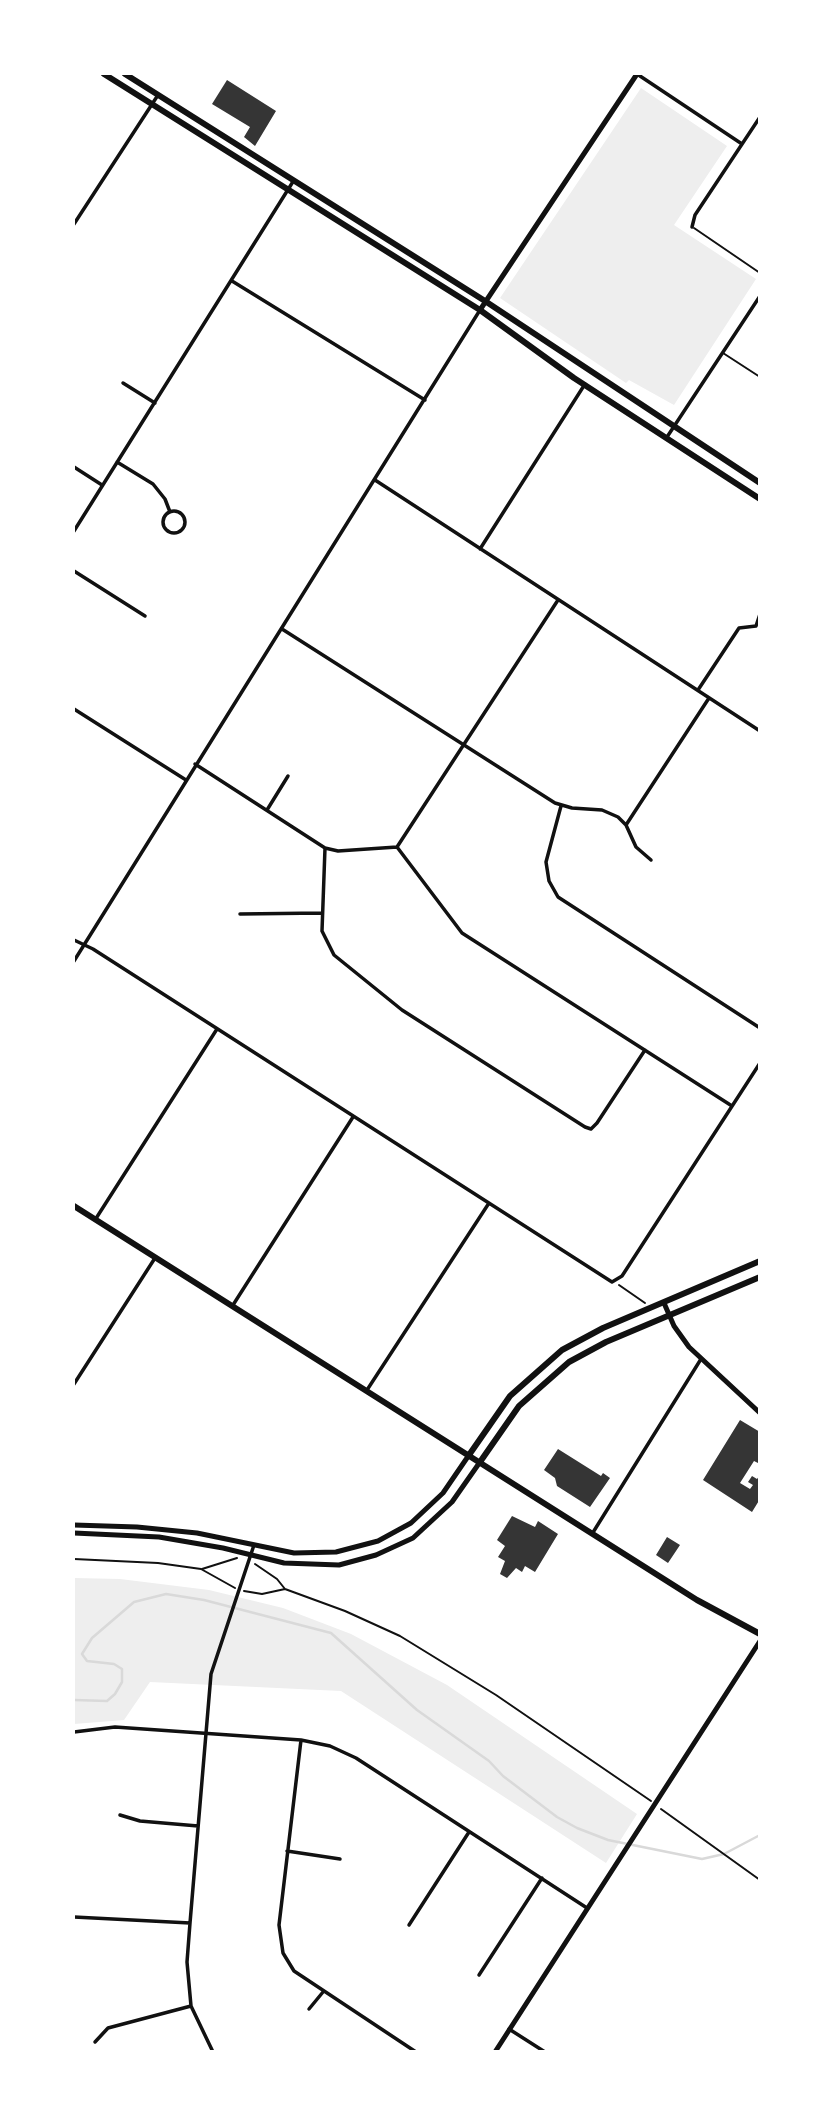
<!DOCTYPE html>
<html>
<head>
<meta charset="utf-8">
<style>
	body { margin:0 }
	#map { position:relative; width:833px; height:2125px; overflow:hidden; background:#fff; font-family:"Times New Roman",serif }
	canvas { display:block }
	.frame { position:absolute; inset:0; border:75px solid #fff; pointer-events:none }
</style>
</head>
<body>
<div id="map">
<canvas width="833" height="2125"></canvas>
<div class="frame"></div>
</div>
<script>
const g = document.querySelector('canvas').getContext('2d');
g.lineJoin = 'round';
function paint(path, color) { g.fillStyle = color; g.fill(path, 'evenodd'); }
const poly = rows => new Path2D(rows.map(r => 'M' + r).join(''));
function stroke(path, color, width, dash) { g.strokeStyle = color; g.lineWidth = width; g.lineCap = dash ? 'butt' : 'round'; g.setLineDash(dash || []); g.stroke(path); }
paint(poly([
	[641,88,727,146,674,225,756,279,674,405,629,380,626,383,500,298],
	[74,1578,120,1579,209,1590,283,1608,351,1634,447,1685,637,1814,606,1863,341,1691,150,1682,124,1720,74,1724]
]), '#eee');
stroke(poly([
	[74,1700,107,1701,115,1694,122,1682,122,1669,114,1664,87,1661,82,1654,92,1638,134,1602,166,1594,204,1600,331,1633,417,1710,489,1761,503,1776,557,1817,577,1828,608,1840,702,1859,724,1854,760,1835]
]), '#d9d9d9', 2.5);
paint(poly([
	[227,80,276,111,255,146,244,137,250,127,212,104],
	[740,1420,760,1432,760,1464,754,1461,740,1483,750,1489,753,1485,748,1482,752,1476,757,1479,760,1475,760,1499,752,1512,703,1480],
	[558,1449,601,1476,603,1473,610,1478,590,1507,557,1486,555,1478,544,1470],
	[512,1516,535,1527,538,1521,558,1534,535,1572,525,1566,522,1572,516,1568,507,1578,500,1574,505,1561,498,1557,505,1546,497,1540],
	[667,1537,680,1545,668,1563,656,1555]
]), '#353535');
stroke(poly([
	[619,1285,645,1303],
	[74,1559,158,1563,201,1569,235,1588],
	[255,1564,277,1579,285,1589],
	[202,1569,237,1558],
	[244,1591,262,1594,285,1589,345,1611,400,1636,496,1695,651,1801],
	[661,1809,760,1880]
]), '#111', 2);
stroke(poly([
	[694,228,760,273],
	[723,353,760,377]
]), '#111', 2);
stroke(poly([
	[637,74,742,144],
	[74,224,158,95],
	[692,227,695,215,760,117],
	[232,281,425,400],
	[123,383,155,403],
	[667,437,760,296],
	[117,462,153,484,165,499,170,512],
	[74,467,102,485],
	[375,480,760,731],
	'163 522a11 11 0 1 1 22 0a11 11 0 1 1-22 0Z',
	[74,531,294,180],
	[480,549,585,384],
	[74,571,145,616],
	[756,626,760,614],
	[282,629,555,803,572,808,602,810,618,817,626,825,636,847,651,860],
	[698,690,739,628,756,626],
	[74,709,186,780],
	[195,764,325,848,338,851,397,847,462,933,732,1106],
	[561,806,546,862,549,881,558,897,760,1028],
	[267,810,288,776],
	[626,825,709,698],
	[397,847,558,600],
	[325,848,322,931,334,955,402,1010,585,1127,591,1129,597,1123,645,1050],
	[240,914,322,913],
	[74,940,93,949,612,1282,622,1276,760,1063],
	[74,961,480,310],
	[95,1220,217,1029],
	[233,1305,353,1117],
	[74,1384,155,1258],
	[367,1390,489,1203],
	[592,1534,701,1359],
	[74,1732,115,1727,301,1740,330,1746,356,1758,587,1908],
	[301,1740,279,1925,283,1953,294,1971,416,2052],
	[120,1815,140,1821,198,1826],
	[287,1851,340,1859],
	[74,1917,190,1923],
	[409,1925,469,1832],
	[479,1975,542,1878],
	[309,2009,323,1992],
	[509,2029,545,2052],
	[95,2042,108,2028,191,2006],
	[213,2052,191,2006,187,1962,190,1923,211,1674,254,1545]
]), '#111', 3.5);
stroke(poly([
	[480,310,637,74],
	[664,1303,674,1326,689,1347,760,1413],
	[495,2052,760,1641]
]), '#111', 5);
stroke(poly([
	[74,1525,137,1527,197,1533,294,1553,336,1552,378,1541,411,1523,443,1493,469,1455],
	[74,1533,159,1537,223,1548,284,1563,339,1565,376,1555,413,1538,452,1502,480,1462]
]), '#111', 5);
stroke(poly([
	[104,74,480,310,574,378,760,499],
	[125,74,485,301,760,483],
	[74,1206,697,1600,760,1634],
	[469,1455,510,1396,562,1350,603,1328,760,1261],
	[480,1462,519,1406,569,1362,606,1342,760,1277]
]), '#111', 6);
</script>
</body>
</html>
